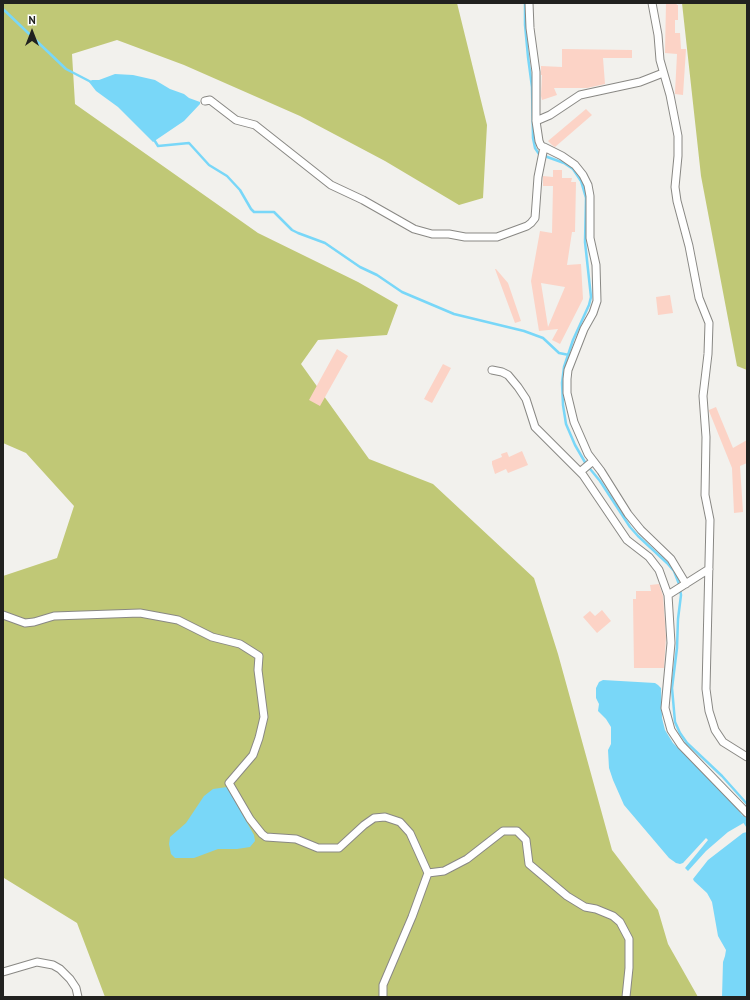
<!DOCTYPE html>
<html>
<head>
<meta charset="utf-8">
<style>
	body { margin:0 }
	#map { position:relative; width:750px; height:1000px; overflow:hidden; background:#f2f1ed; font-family:"PT Sans",sans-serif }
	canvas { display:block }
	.frame { position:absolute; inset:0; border:4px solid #21211f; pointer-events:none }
	.north { position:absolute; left:12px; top:12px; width:40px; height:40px; -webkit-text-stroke:3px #fff; paint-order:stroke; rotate:0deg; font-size:11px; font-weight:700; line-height:16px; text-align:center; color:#21211f }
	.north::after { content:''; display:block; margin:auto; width:14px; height:18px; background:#21211f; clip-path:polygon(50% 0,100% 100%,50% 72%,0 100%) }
</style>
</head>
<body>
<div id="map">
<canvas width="750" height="1000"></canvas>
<div class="frame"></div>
<div class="north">N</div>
</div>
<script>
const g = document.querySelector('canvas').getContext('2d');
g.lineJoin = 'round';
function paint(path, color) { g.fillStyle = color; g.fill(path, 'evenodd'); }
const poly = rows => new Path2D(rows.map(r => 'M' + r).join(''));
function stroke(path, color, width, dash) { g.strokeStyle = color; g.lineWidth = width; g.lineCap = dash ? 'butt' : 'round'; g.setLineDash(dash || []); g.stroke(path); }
paint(poly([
	[3,3,457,3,487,125,483,198,459,205,385,161,300,116,184,65,117,40,72,54,75,104,258,233,358,282,398,305,387,335,318,340,301,364,369,459,433,484,534,578,558,654,612,850,658,910,668,944,698,997,105,997,77,923,4,878,3,875,3,576,57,558,74,506,26,453,3,443],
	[682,3,747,3,747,370,737,366,701,176]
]), '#c0c876');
paint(poly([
	[115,74,133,75,155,80,170,89,184,94,189,98,200,102,200,104,184,121,153,142,118,107,96,91,89,82,92,80,99,80],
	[603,680,655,683,658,685,661,688,662,718,665,730,673,743,712,781,734,804,742,815,747,818,747,821,728,832,706,851,688,871,685,868,708,840,706,838,683,863,680,864,676,863,669,858,624,805,613,780,609,768,608,750,611,744,611,727,606,719,598,711,599,704,596,698,596,688,599,682],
	[227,787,254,835,255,841,250,847,237,849,218,849,194,858,175,858,171,854,169,844,170,837,186,823,204,796,213,789],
	[747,832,747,997,722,997,723,962,725,956,726,950,718,936,712,902,707,893,694,881,693,879,708,860,743,833]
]), '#79d7f8');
stroke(poly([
	[525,3,525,25,528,57,532,87,533,138,535,148,539,154,564,163,573,169,581,181,586,198,585,242,591,297,589,305,573,340,564,367,562,383,563,405,566,424,575,445,586,464,600,481,630,527,638,536,667,563,674,571,679,584,681,595,678,619,677,648,672,688,675,722,680,733,687,743,722,776,747,804],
	[3,9,66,69,93,83],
	[153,138,158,146,189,143,209,165,227,176,240,190,251,209,254,212,274,212,292,230,298,233,325,243,360,267,377,275,402,292,454,314,524,331,543,338,559,353,569,355],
	[743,820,747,826]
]), '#79d7f8', 2.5);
paint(poly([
	[666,3,676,3,677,5,678,5,678,20,675,20,675,33,680,33,681,49,686,49,683,95,675,94,675,93,677,54,665,53],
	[562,49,632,50,632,58,603,58,605,84,587,88,554,88,557,95,542,100,541,96,542,75,541,75,541,66,562,67],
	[586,109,592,115,555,147,552,145,548,141],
	[553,170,562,170,562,178,572,178,571,182,576,182,575,232,572,232,567,265,581,264,583,299,560,344,552,340,558,329,539,331,531,281,540,231,552,233,553,186,543,186,543,176,553,177],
	[541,283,565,287,548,327],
	[495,269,496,269,508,283,521,321,515,323],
	[670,295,673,313,658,315,656,297],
	[337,349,348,356,320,406,309,400],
	[443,364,451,368,432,403,424,399],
	[716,407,733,448,747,440,747,463,740,466,743,512,734,513,732,468,709,411,709,410],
	[522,451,528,465,508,473,506,469,495,474,492,464,492,461,502,457,501,454,507,452,509,457],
	[659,584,663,596,666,637,664,668,634,668,633,599,636,599,636,591,651,591,650,585],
	[602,610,611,621,597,633,583,617,590,611,595,616]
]), '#fcd3c6');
const street = poly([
	[652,3,658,35,660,60,670,95,678,136,678,156,675,187,677,201,689,246,699,298,709,323,708,354,703,396,706,437,705,495,710,520,706,689,709,711,715,730,723,742,747,757],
	[205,101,210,100,236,120,255,125,331,185,363,200,414,229,432,234,449,234,465,237,497,237,527,226,531,223,535,218,538,177,544,147,541,146,539,141,536,121,536,72,530,28,529,3],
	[536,121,550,115,580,95,640,82,663,73],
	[544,147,562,156,575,165,583,175,588,185,590,196,590,238,596,265,597,301,593,313,584,329,568,370,567,379,567,393,574,422,588,454,601,471,628,514,641,530,671,559,686,584],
	[492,370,502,372,508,375,518,387,526,399,535,427,583,475,627,540,649,557,659,570,668,595,671,643,665,708,671,730,681,745,747,813],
	[580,472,593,461],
	[668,595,709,569],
	[3,615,25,623,34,622,54,616,140,613,178,620,212,637,240,644,259,656,258,670,264,717,259,738,253,755,229,783,250,819,262,834,266,837,296,839,318,848,339,848,364,825,374,818,385,817,400,822,410,833,428,873,412,917,383,985,383,997],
	[428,873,444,871,467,859,503,831,517,831,526,840,529,864,567,896,585,907,596,909,613,916,620,922,629,939,629,968,626,997],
	[3,972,37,962,53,965,60,969,70,979,76,988,78,997]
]);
stroke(street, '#898884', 9);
stroke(street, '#fff', 7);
</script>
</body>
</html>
